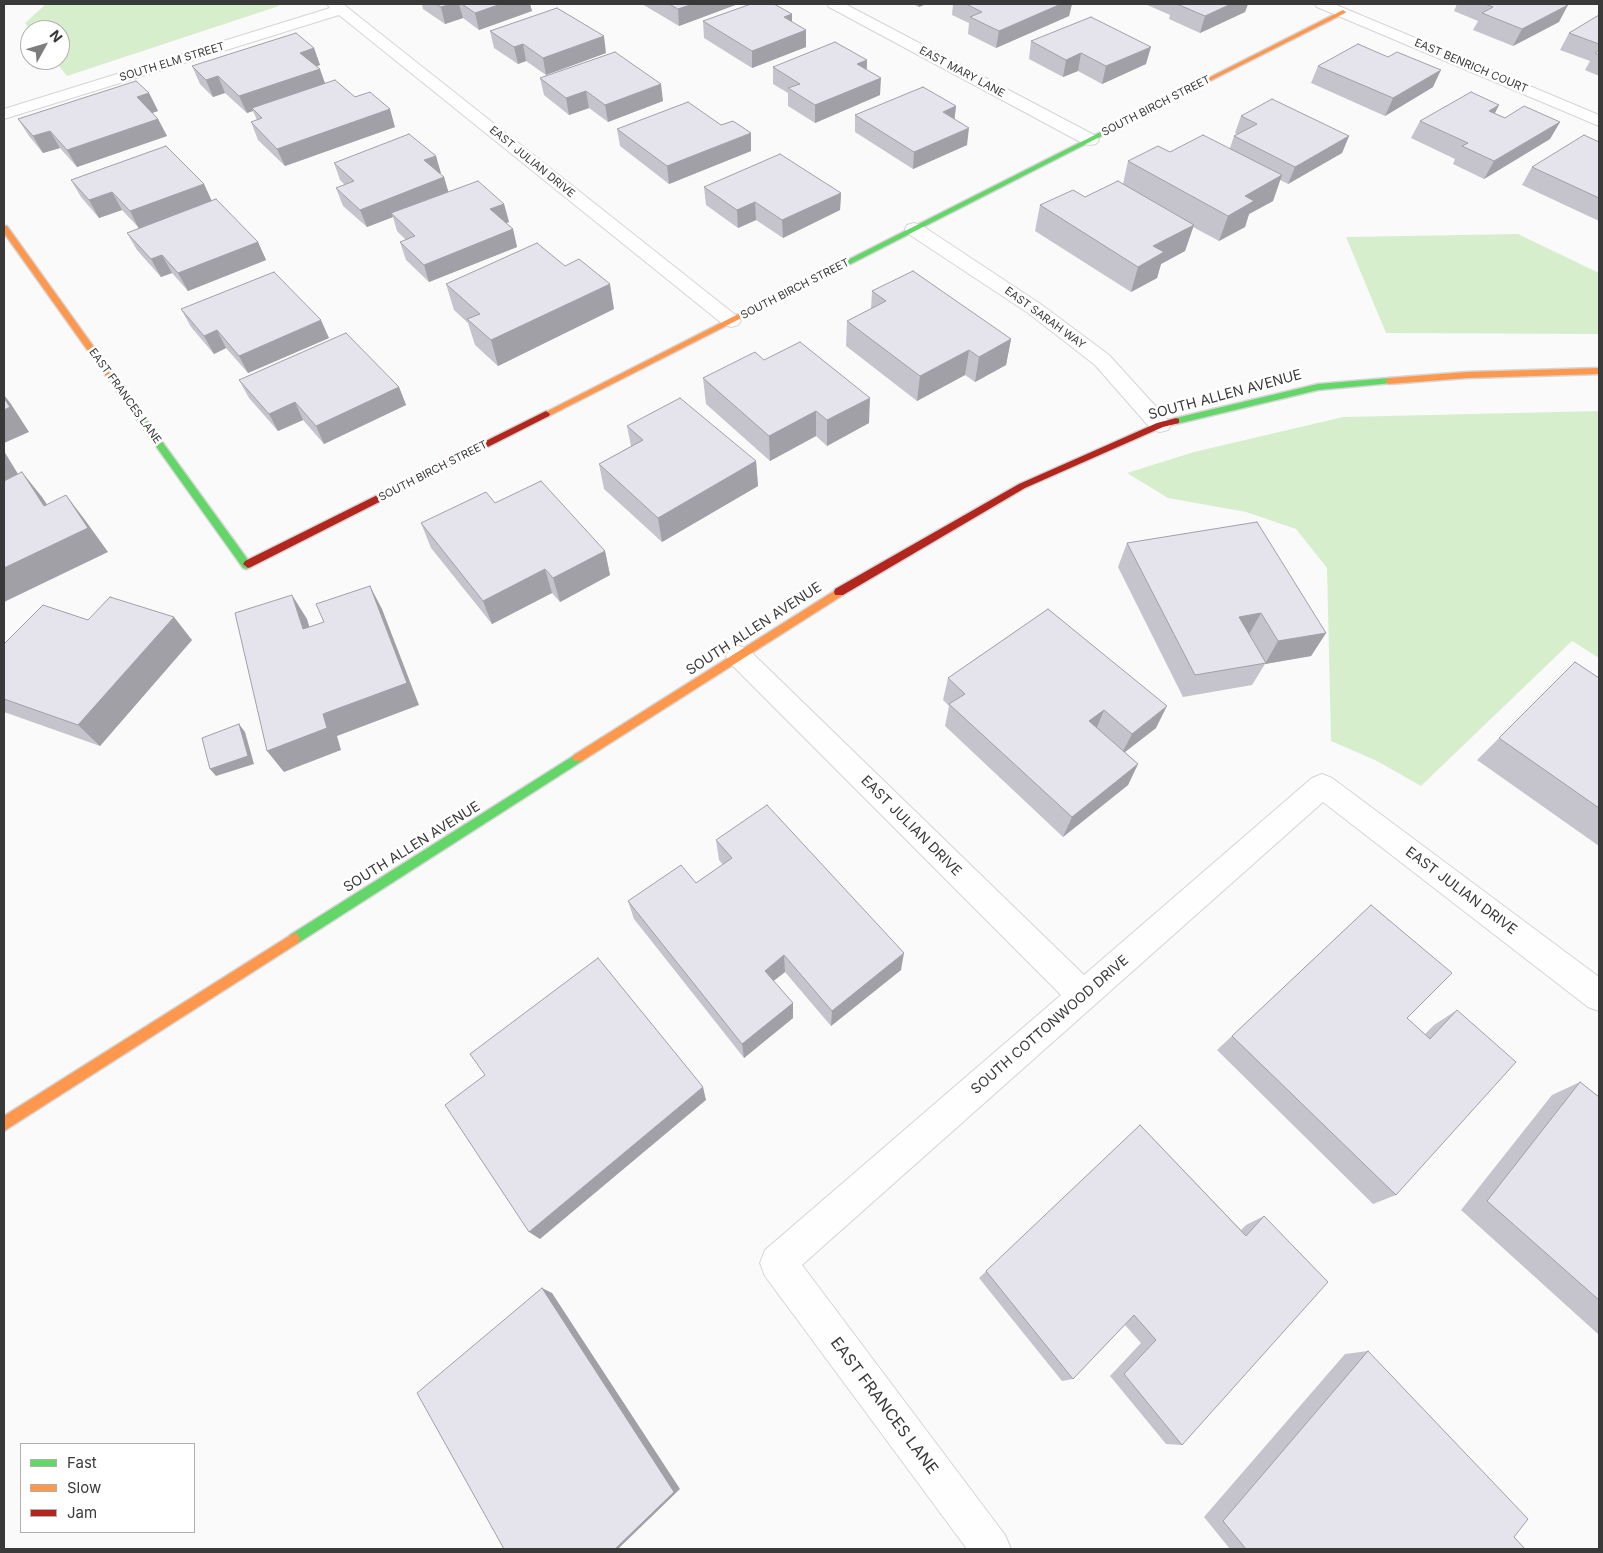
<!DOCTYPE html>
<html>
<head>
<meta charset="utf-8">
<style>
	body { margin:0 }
	#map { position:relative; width:1603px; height:1553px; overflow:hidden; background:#fafafb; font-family:Inter,sans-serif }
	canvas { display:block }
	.frame { position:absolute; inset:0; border:5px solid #393939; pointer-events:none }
	.legend { position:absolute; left:20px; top:1443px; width:175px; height:90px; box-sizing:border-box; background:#fff; border:1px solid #b0b0b0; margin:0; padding:6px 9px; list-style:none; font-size:15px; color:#393939 }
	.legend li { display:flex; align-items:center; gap:10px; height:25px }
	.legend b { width:25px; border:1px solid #b0b0b0 }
	.north { position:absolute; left:20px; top:20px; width:50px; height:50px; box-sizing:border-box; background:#fff; border:1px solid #b0b0b0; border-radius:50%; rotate:51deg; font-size:14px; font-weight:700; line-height:20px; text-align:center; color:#393939 }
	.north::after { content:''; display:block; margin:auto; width:18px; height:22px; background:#7d7d7d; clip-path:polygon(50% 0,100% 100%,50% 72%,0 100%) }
</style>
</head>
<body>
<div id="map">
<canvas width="1603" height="1553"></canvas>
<div class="frame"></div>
<ul class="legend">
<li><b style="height:6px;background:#63d668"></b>Fast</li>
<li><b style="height:6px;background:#ff974d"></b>Slow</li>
<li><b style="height:6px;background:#b3261e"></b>Jam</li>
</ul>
<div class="north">N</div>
</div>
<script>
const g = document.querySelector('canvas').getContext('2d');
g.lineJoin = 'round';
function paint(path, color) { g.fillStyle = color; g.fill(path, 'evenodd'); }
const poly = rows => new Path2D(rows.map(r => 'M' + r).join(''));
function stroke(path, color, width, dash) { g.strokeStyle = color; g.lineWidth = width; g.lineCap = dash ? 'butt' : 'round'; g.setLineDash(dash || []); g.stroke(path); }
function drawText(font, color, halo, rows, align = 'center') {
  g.font = font + ' Inter,sans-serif'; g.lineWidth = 5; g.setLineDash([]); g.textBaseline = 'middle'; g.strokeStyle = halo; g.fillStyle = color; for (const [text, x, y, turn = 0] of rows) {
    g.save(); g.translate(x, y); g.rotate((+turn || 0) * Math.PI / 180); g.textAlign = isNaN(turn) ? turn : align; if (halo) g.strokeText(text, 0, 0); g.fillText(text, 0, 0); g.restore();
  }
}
paint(poly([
	[46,4,277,4,279,6,67,76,54,60,60,60,60,30,30,30,25,23],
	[1518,234,1597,272,1599,271,1599,334,1386,333,1346,237],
	[1599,411,1599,658,1572,641,1421,786,1377,761,1331,741,1327,568,1296,529,1246,512,1168,498,1127,473,1194,452,1343,417]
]), '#d7eecd');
const street = poly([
	[327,4,343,4,738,317,741,321,738,325,731,327,724,325,339,15,4,119,4,109,330,8,327,4],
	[827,4,845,4,1096,136,1099,140,1096,144,1090,145,1084,144,829,7,827,4],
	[1315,4,1334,4,1599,115,1599,126,1317,7,1315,4],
	[914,223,921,225,1042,305,1109,355,1168,420,1171,425,1168,430,1160,432,1152,430,1095,365,1028,313,907,233,905,229,907,225,914,223],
	[739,646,748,649,1084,975,1312,778,1322,774,1332,778,1599,977,1599,1011,1588,1007,1323,802,802,1265,1005,1535,1011,1549,967,1549,765,1276,760,1263,765,1250,1061,995,730,663,726,656,730,649,739,646]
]);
const fast = poly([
	[1178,93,1181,95,1180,96,823,278,816,276,1178,93],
	[1389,378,1392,379,1392,383,1318,390,1176,424,1172,421,1176,418,1318,384,1389,378],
	[131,402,134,403,248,560,251,561,253,564,251,567,246,569,243,568,128,407,127,405,131,402],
	[578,753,582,755,584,758,582,761,298,943,294,945,290,943,288,939,290,935,578,753]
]);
const slow = poly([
	[1343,10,1346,12,1345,13,1180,96,1175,95,1343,10],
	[4,226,7,226,134,403,134,407,128,407,4,233,4,226],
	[817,274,824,276,549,416,546,417,542,414,817,274],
	[1599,368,1599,374,1467,378,1389,384,1385,381,1389,378,1467,372,1599,368],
	[839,588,844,592,843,595,582,761,574,761,572,758,574,755,839,588],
	[294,933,298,935,300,939,298,943,4,1131,4,1116,294,933]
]);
const jam = poly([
	[546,411,550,414,549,416,251,567,248,568,243,564,245,561,546,411],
	[1176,418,1179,419,1179,423,1163,427,1025,488,843,595,835,595,834,592,835,589,1019,484,1157,423,1176,418]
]);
stroke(street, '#d5d5d6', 2);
stroke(fast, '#d5d5d6', 3);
stroke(slow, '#d5d5d6', 3);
stroke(jam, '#d5d5d6', 3);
paint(street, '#fefefe');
paint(fast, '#63d668');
paint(slow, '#ff974d');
paint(jam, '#b3261e');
paint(poly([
	[422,4,530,4,532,11,479,30,463,18,445,24,423,9],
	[642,4,738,4,679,26],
	[913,4,926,4,919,7],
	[953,4,1072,4,1069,16,996,48,968,34,969,23,952,15],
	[1145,4,1248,4,1245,12,1200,33,1169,19,1170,15],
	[1457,4,1564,4,1559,22,1513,46,1473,30,1478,21,1454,11],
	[792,14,792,22,806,47,752,68,704,38,703,21],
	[1599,15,1599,76,1585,70,1590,61,1560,50,1569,33],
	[490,31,606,53,546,75,526,61,518,64,494,48],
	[1031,41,1146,64,1102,84,1078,71,1063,77,1029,59],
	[314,48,320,65,317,66,325,84,355,97,395,127,285,166,258,140,251,122,257,120,253,111,247,113,225,93,213,97,200,84,192,66],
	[867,60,867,70,880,95,815,123,788,106,788,93,773,84,773,67],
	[1318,66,1433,87,1385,116,1311,83],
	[540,78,663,101,608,122,589,108,569,115,544,95],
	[149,93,158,111,152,113,158,119,167,136,77,167,60,148,43,153,29,136,18,119],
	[1499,105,1495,113,1505,118,1560,122,1550,139,1484,179,1453,164,1455,159,1411,138,1420,121],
	[956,106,954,119,967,145,913,169,855,132,855,115],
	[1241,116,1349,136,1342,153,1288,184,1280,180,1273,201,1249,214,1245,227,1219,241,1193,227,1185,251,1161,264,1157,278,1131,292,1035,231,1040,205,1085,197,1123,184,1128,161,1170,152,1230,148,1234,136,1237,134,1235,133],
	[617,129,751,151,669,184,620,146],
	[1599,142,1599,221,1522,185,1532,167],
	[334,163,441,173,440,174,444,177,448,192,504,204,509,222,506,223,513,229,517,247,429,282,406,260,400,242,406,240,397,231,393,217,367,227,343,206,336,188,345,185,340,180],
	[71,180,204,184,212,201,258,242,266,260,188,291,172,273,161,277,137,250,127,233,139,228,122,210,99,218,81,197],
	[704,187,841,193,840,210,783,238,756,220,738,228,706,205],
	[446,284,614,309,498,366,475,345,468,323,454,310],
	[872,291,1011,339,1006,365,975,382,965,375,917,401,846,346,847,321,871,309],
	[181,309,329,338,248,373,226,348,214,354,191,327],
	[764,360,869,423,827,446,816,436,770,461,706,404,703,378],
	[239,380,399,387,406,405,324,444,303,420,278,431,249,398],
	[627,426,756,461,758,486,662,542,604,489,599,464,631,446],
	[495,503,605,551,610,575,560,602,552,593,492,624,431,548,421,523],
	[1127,543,1326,633,1311,656,1265,664,1252,685,1183,697,1118,567],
	[1048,609,1156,728,1125,752,1138,764,1128,785,1063,837,945,726,949,706,943,700,948,678],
	[88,620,192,640,100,746,4,712,4,644],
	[1575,662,1599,678,1599,846,1477,760],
	[716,840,901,970,831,1026,785,972,773,981,793,1003,793,1018,744,1058,634,919,628,901,696,883,723,865,719,860],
	[1371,905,1407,1018,1425,1034,1434,1025,1457,1010,1396,1195,1373,1204,1217,1050],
	[1580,1082,1599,1097,1599,1335,1461,1210,1552,1095],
	[1140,1125,1241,1230,1246,1225,1264,1216,1182,1445,1166,1444,1110,1376,1141,1343,1125,1325,1073,1379,1062,1381,979,1278],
	[1368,1351,1514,1537,1525,1549,1230,1549,1204,1517,1345,1354]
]), '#c5c4cc');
paint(poly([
	[452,4,459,4,463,18,445,24,441,7],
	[501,4,530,4,532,11,479,30,475,13],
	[693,4,738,4,679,26,678,9],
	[919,4,926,4,919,7],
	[1061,4,1072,4,1069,16,996,48,999,31],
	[1231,4,1248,4,1245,12,1200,33,1205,16],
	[1568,5,1559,22,1513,46,1522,29],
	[792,14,792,31,784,17],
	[806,30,806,47,752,68,752,51],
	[604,36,606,53,546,75,543,58],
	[523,44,526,61,518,64,514,47],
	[1151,47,1146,64,1102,84,1106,66],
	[314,48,320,65,307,70,300,53],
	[1081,53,1078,71,1063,77,1066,60],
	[867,60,866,78,857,64],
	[320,69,326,86,252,108,253,111,247,113,239,96],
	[1441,70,1433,87,1385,116,1393,98],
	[218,76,225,93,213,97,206,80],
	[881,78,880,95,815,123,815,105],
	[661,84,663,101,608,122,605,105],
	[586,91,589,108,569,115,566,98],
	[149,93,158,111,146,115,137,97],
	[1499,105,1490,122,1489,111],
	[956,106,954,124,943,112],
	[390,109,395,127,285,166,277,149],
	[158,119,167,136,77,167,67,150],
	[1560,122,1550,139,1484,179,1494,161],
	[969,128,967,145,913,169,914,152],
	[50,131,60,148,43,153,33,136],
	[751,133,751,151,669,184,667,166],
	[1349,136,1342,153,1288,184,1295,167],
	[436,156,441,173,429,178,424,160],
	[1282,175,1273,201,1249,214,1245,227,1219,241,1228,216,1245,196],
	[444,177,449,194,391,213,393,217,367,227,360,210],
	[204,184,212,202,139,229,130,211],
	[112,192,122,210,99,218,89,200],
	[841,193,840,210,783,238,782,220],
	[755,202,756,220,738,228,737,210],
	[504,204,509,222,495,227,490,209],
	[1194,225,1185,251,1161,264,1157,278,1131,292,1138,267,1153,246],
	[513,229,517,247,429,282,424,265],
	[258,242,266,260,188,291,178,273],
	[162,255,172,273,161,277,151,259],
	[610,284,614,309,498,366,491,340],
	[321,320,329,338,248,373,239,356],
	[217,330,226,348,214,354,204,336],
	[1011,339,1006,365,975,382,979,357],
	[969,350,965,375,917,401,920,376],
	[399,387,406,405,324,444,316,426],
	[4,395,11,404,29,432,4,443],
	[870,398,869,423,827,446,827,420],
	[295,402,303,420,278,431,269,414],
	[816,411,816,436,770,461,769,436],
	[4,451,18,474,4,481],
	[756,461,758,486,662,542,658,518],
	[22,472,42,497,64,530,44,506],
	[66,495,85,520,108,552,4,602,4,568],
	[605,551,610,575,560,602,553,578],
	[545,569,552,593,492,624,483,601],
	[370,586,382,609,419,705,337,736,341,750,284,772,267,751,323,714],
	[292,595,307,619,317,652,303,629],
	[1261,613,1248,636,1239,617],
	[174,617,192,640,100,746,78,725],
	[1326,633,1311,656,1265,664,1278,641],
	[1167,706,1156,728,1121,755,1132,734],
	[1104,710,1095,732,1089,721],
	[239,724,245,732,254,764,216,776,210,769],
	[1138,764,1128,785,1063,837,1072,817],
	[904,953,901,970,831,1026,832,1011],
	[784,955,785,972,766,987,765,971],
	[793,1003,793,1018,744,1058,742,1044],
	[703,1087,706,1100,540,1239,529,1232],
	[542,1288,552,1293,680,1489,618,1549,615,1549]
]), '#a0a0a6');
const building = poly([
	[436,4,452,4,441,7,436,4],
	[462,4,501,4,475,13,462,4],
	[669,4,693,4,678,9,669,4],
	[751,4,774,4,792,14,784,17,806,30,752,51,703,21,751,4],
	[966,4,1061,4,999,31,970,17,982,12,966,4],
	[1177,4,1231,4,1205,16,1177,4],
	[1485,4,1564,4,1568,5,1522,29,1482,13,1493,7,1485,4],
	[557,8,604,36,543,58,523,44,514,47,490,31,557,8],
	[1599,15,1599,44,1569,33,1599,15],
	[1091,17,1151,47,1106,66,1081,53,1066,60,1031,41,1091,17],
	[296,33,314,48,300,53,320,69,239,96,218,76,206,80,192,66,296,33],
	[835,42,867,60,857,64,881,78,815,105,788,88,800,84,773,67,835,42],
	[1358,44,1388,57,1397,52,1441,70,1393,98,1318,66,1358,44],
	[1599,50,1599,55,1595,53,1599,50],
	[615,52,661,84,605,105,586,91,566,98,540,78,615,52],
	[335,80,355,97,370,92,390,109,277,149,251,122,262,118,252,108,335,80],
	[136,81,149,93,137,97,158,119,67,150,50,131,33,136,18,119,136,81],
	[923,87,956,106,943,112,969,128,914,152,855,115,923,87],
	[1471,92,1499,105,1489,111,1505,118,1524,106,1560,122,1494,161,1462,146,1468,143,1420,121,1471,92],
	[1272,99,1349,136,1295,167,1234,136,1257,124,1241,116,1272,99],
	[688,102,721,125,733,121,751,133,667,166,617,129,688,102],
	[409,134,436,156,424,160,444,177,360,210,336,188,354,181,334,163,409,134],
	[1203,135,1282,175,1245,196,1254,201,1228,216,1128,161,1158,146,1170,152,1203,135],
	[1584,135,1599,142,1599,198,1532,167,1584,135],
	[166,146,204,184,130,211,112,192,89,200,71,180,166,146],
	[780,154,841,193,782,220,755,202,737,210,704,187,780,154],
	[478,181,504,204,490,209,513,229,424,265,400,242,415,236,391,213,478,181],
	[1118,181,1194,225,1153,246,1164,252,1138,267,1040,205,1073,190,1085,197,1118,181],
	[216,199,258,242,178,273,162,255,151,259,127,233,216,199],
	[537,243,565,266,579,259,610,284,491,340,467,319,480,314,446,284,537,243],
	[913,271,1011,339,979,357,969,350,920,376,847,321,886,301,872,291,913,271],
	[274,272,321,320,239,356,217,330,204,336,181,309,274,272],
	[346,333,399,387,316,426,295,402,269,414,239,380,346,333],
	[800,342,870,398,827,420,816,411,769,436,703,378,755,352,764,360,800,342],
	[4,398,10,407,4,410,4,398],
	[680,398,756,461,658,518,599,464,643,440,627,426,680,398],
	[22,472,44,506,66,495,88,528,4,568,4,481,22,472],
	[541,481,605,551,553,578,545,569,483,601,421,523,486,492,495,503,541,481],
	[1257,522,1326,633,1278,641,1261,613,1239,617,1266,663,1195,675,1127,543,1257,522],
	[370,586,407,683,323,714,327,728,267,751,235,613,292,595,303,629,324,622,316,604,370,586],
	[110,597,174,617,78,725,4,699,4,644,43,605,88,620,110,597],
	[1048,609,1167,706,1132,734,1104,710,1089,721,1138,764,1072,817,949,704,965,694,948,678,1048,609],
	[1575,662,1599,678,1599,808,1499,738,1575,662],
	[239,724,248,756,210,769,202,738,239,724],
	[767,805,904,953,832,1011,784,955,765,971,793,1003,742,1044,628,901,681,865,696,883,732,858,716,840,767,805],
	[1371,905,1452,973,1407,1018,1430,1039,1457,1010,1516,1062,1396,1195,1232,1036,1371,905],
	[598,958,703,1087,529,1232,445,1105,485,1075,470,1054,598,958],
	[1580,1082,1599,1097,1599,1300,1487,1201,1580,1082],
	[1140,1125,1246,1236,1264,1216,1328,1282,1182,1445,1124,1374,1156,1340,1134,1315,1073,1379,986,1271,1140,1125],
	[542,1288,674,1492,615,1549,504,1549,417,1393,542,1288],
	[1368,1351,1528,1519,1514,1537,1525,1549,1246,1549,1223,1521,1368,1351]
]);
paint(building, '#e5e4ed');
stroke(building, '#a0a0a6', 1);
drawText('11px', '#393939', '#fff', [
	["SOUTH ELM STREET",172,62,-17],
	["EAST BENRICH COURT",1471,66,23],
	["EAST MARY LANE",962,72,28],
	["SOUTH BIRCH STREET",1156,106,-27],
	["EAST JULIAN DRIVE",532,162,39],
	["SOUTH BIRCH STREET",795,289,-27],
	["EAST SARAH WAY",1045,318,36],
	["EAST FRANCES LANE",125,396,54],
	["SOUTH BIRCH STREET",433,471,-27]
]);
drawText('14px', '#393939', '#fff', [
	["SOUTH ALLEN AVENUE",1225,395,-15],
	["SOUTH ALLEN AVENUE",754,629,-33],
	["EAST JULIAN DRIVE",911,826,45],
	["SOUTH ALLEN AVENUE",412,847,-32],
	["EAST JULIAN DRIVE",1461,891,37],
	["SOUTH COTTONWOOD DRIVE",1050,1025,-41]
]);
drawText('16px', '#393939', '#fff', [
	["EAST FRANCES LANE",884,1406,53]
]);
</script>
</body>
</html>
